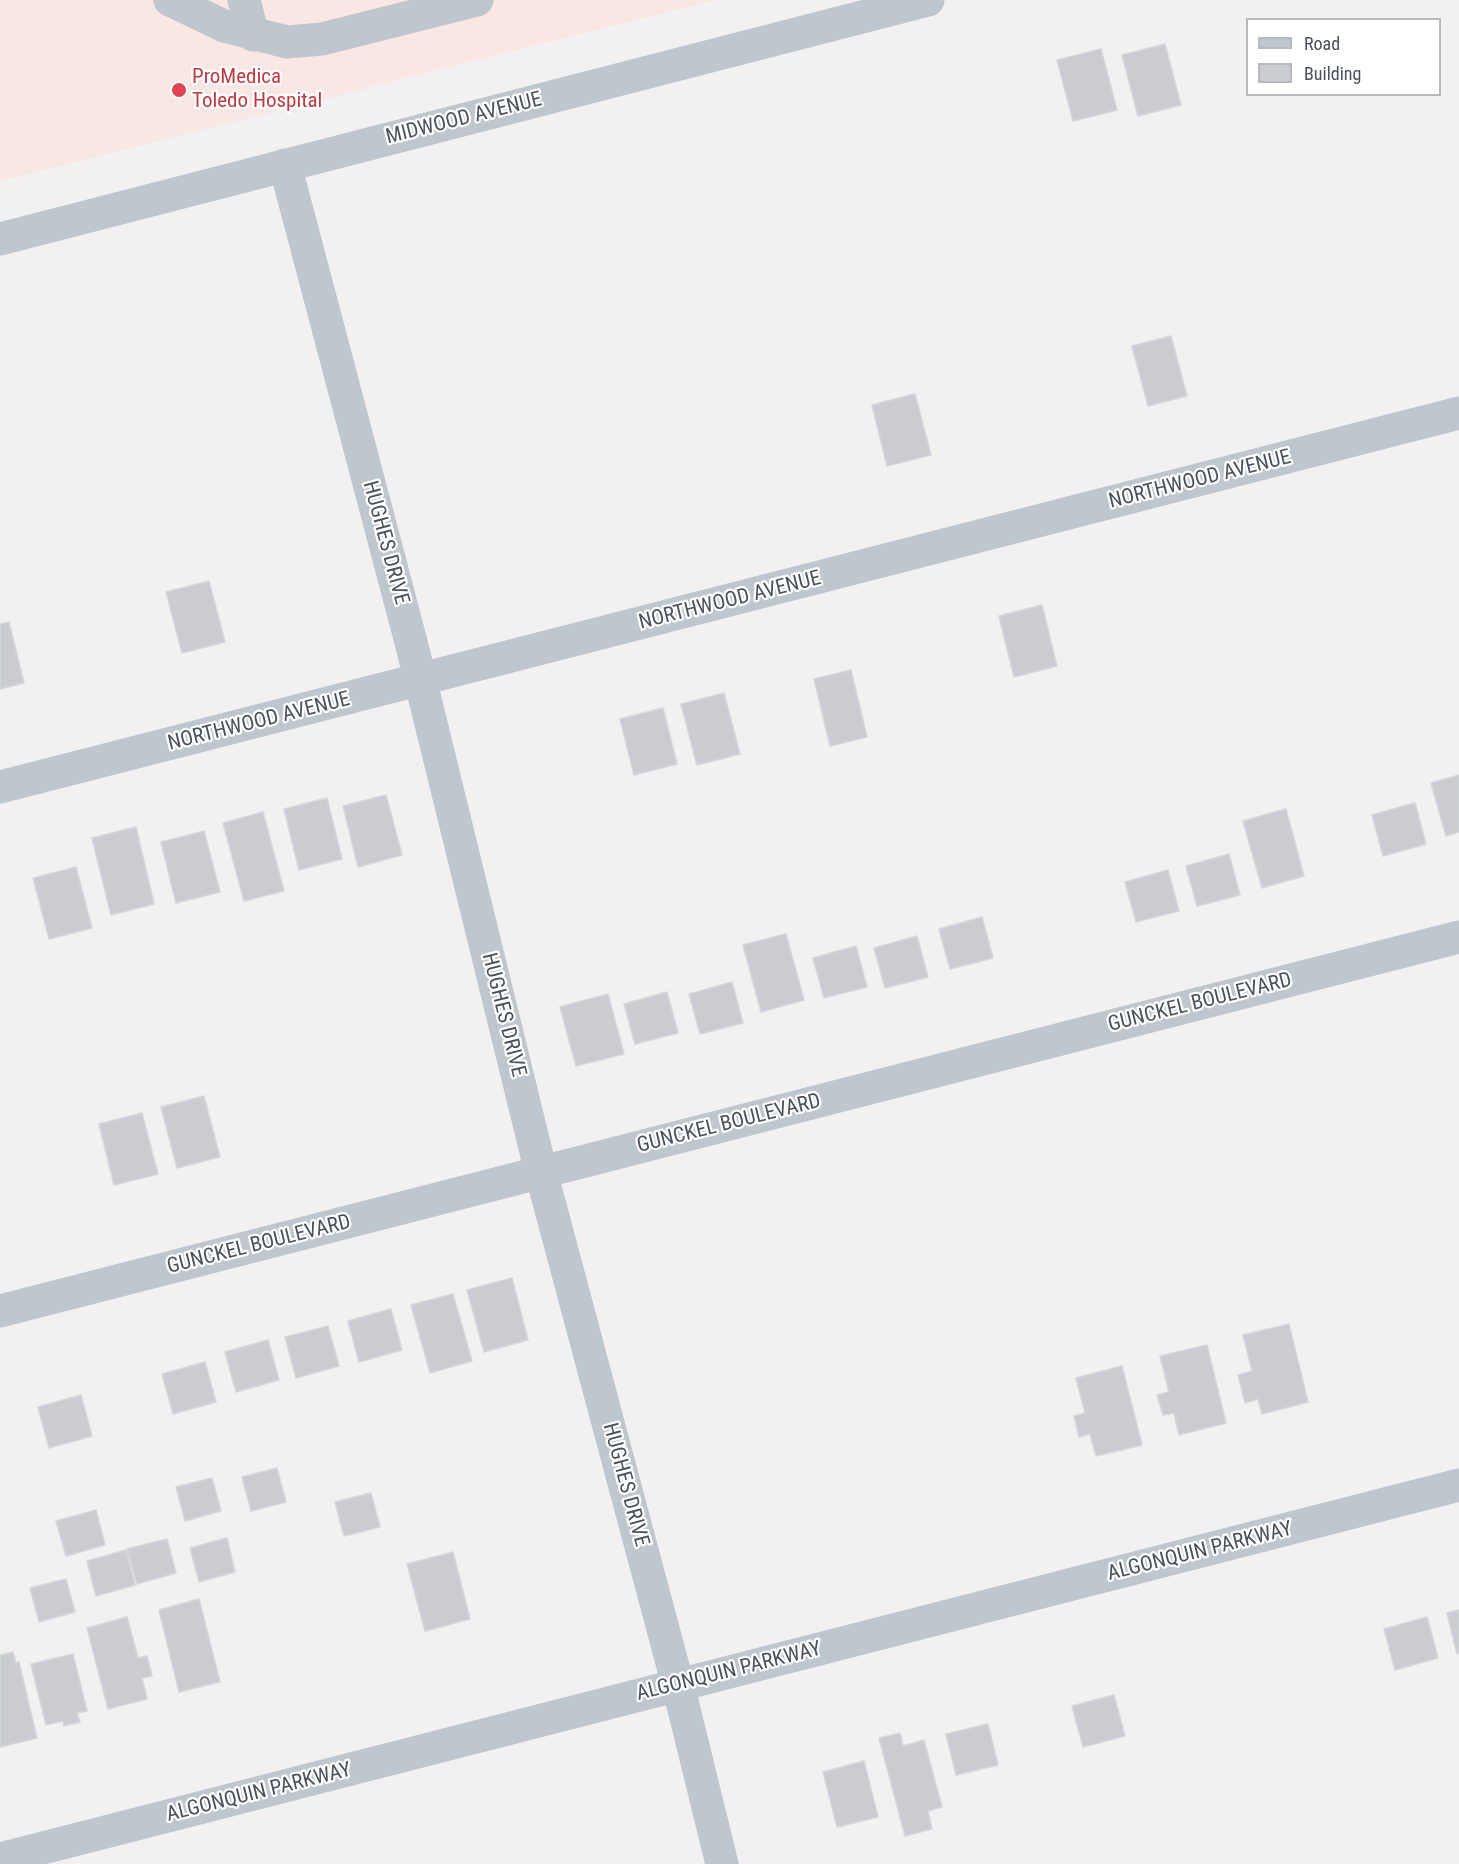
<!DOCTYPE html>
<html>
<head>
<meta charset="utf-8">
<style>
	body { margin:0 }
	#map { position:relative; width:1459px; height:1864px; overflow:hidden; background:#f2f0f0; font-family:"Roboto Condensed",sans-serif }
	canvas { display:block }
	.legend { position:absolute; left:1246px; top:18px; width:195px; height:78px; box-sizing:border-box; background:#fff; border:2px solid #b6b9be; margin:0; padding:8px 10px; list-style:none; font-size:18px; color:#48515d }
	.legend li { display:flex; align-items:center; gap:12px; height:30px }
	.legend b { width:30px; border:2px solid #b6b9be }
</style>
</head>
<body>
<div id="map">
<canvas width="1459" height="1864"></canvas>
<ul class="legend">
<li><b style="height:8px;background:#bec6ce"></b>Road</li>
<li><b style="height:16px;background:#caccd2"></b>Building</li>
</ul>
</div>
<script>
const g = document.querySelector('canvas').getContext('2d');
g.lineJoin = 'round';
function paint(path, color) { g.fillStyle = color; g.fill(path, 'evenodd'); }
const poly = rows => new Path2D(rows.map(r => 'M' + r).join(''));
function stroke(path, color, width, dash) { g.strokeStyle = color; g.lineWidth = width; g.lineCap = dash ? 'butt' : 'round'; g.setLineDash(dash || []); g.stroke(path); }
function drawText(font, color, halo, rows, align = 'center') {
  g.font = font + ' "Roboto Condensed",sans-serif'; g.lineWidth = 4.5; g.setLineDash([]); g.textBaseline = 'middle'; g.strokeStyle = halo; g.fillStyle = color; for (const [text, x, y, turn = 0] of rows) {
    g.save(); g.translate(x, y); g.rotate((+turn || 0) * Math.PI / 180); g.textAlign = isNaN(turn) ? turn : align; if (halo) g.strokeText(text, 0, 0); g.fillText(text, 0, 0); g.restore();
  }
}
paint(poly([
	[0,0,715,0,0,181]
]), '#fae6e2');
const building = poly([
	[1165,44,1181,105,1138,116,1122,55,1165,44],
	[1101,49,1117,110,1073,121,1057,60,1101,49],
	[1171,336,1187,396,1148,406,1132,346,1171,336],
	[915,394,931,455,887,466,872,405,915,394],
	[209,581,225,642,182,653,166,592,209,581],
	[1042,605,1057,666,1014,677,999,616,1042,605],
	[9,622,24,683,0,689,0,624,9,622],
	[851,670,867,737,830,746,814,679,851,670],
	[724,693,740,754,697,765,681,704,724,693],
	[663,708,677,764,634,775,620,719,663,708],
	[1459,775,1459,832,1446,836,1431,783,1459,775],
	[386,795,402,855,358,867,343,806,386,795],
	[327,798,342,859,299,870,284,809,327,798],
	[1415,803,1426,844,1383,856,1372,815,1415,803],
	[1286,809,1304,876,1262,888,1243,821,1286,809],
	[263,812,284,891,244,901,223,823,263,812],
	[136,827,154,904,111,915,92,838,136,827],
	[204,831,220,892,176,903,161,842,204,831],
	[1229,854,1240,895,1197,906,1186,866,1229,854],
	[76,867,92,928,49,939,33,878,76,867],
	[1168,870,1179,911,1136,922,1125,882,1168,870],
	[982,917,993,958,950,969,939,929,982,917],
	[786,934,804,1000,761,1012,743,945,786,934],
	[917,936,928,977,885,988,874,948,917,936],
	[856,946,867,987,824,998,813,958,856,946],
	[732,982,743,1023,700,1034,689,994,732,982],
	[667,992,678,1033,635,1044,624,1004,667,992],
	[608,994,624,1054,576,1066,560,1007,608,994],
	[204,1096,220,1157,177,1168,161,1107,204,1096],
	[142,1113,158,1174,114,1185,99,1124,142,1113],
	[512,1278,528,1340,484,1352,467,1290,512,1278],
	[453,1294,472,1361,430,1373,411,1305,453,1294],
	[391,1309,402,1350,359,1362,348,1321,391,1309],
	[1289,1324,1308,1402,1262,1414,1258,1399,1245,1403,1238,1375,1252,1371,1243,1335,1289,1324],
	[328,1326,339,1366,296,1378,285,1337,328,1326],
	[268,1340,279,1380,236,1392,225,1352,268,1340],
	[1207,1345,1226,1423,1179,1435,1174,1413,1163,1415,1157,1395,1169,1392,1160,1356,1207,1345],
	[205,1362,216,1402,173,1414,162,1374,205,1362],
	[1122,1366,1142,1445,1096,1456,1090,1434,1079,1437,1074,1416,1085,1413,1076,1378,1122,1366],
	[81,1395,92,1436,49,1448,38,1407,81,1395],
	[277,1468,286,1502,251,1511,242,1477,277,1468],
	[212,1478,221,1511,185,1521,176,1487,212,1478],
	[371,1493,380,1527,344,1536,335,1502,371,1493],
	[96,1510,105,1545,66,1556,56,1521,96,1510],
	[227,1538,235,1572,199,1582,190,1548,227,1538],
	[167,1539,176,1573,137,1584,127,1549,167,1539],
	[126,1550,135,1585,96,1596,87,1561,126,1550],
	[453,1552,470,1619,425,1631,407,1564,453,1552],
	[66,1579,75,1612,39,1622,30,1588,66,1579],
	[199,1599,220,1682,179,1692,159,1610,199,1599],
	[1459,1610,1459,1653,1457,1654,1447,1613,1459,1610],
	[127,1617,138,1658,147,1656,152,1676,142,1678,147,1699,108,1709,87,1628,127,1617],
	[1427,1617,1438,1658,1395,1670,1384,1629,1427,1617],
	[13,1652,16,1663,19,1662,37,1738,0,1747,0,1655,13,1652],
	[73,1654,87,1711,77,1713,80,1722,64,1726,63,1721,46,1725,31,1664,73,1654],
	[1114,1695,1125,1736,1083,1747,1072,1706,1114,1695],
	[988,1724,998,1765,956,1775,946,1734,988,1724],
	[900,1733,903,1746,924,1740,942,1807,928,1811,932,1829,905,1836,879,1738,900,1733],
	[864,1761,878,1817,837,1827,823,1772,864,1761]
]);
paint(building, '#caccd2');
stroke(building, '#d4d6db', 1.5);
stroke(poly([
	[170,0,224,26,287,42,322,39,477,0],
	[244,0,253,35],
	[285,165,411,642,541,1172,678,1685,722,1864],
	[0,239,928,0],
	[0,787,1459,413],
	[0,1311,1459,937],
	[0,1859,1459,1485]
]), '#bec6ce', 33);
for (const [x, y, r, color] of [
	[179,90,8,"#e0444e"]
]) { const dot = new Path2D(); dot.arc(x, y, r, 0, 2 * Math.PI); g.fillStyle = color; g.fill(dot); stroke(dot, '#fff', 2); }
drawText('21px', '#be3a42', '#fff', [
	["ProMedica",192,78],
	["Toledo Hospital",192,102]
], 'left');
drawText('21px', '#48515d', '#fff', [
	["MIDWOOD AVENUE",464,119,-14],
	["NORTHWOOD AVENUE",1200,480,-14],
	["HUGHES DRIVE",385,543,75],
	["NORTHWOOD AVENUE",730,601,-14],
	["NORTHWOOD AVENUE",259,722,-14],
	["GUNCKEL BOULEVARD",1200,1003,-14],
	["HUGHES DRIVE",503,1015,76],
	["GUNCKEL BOULEVARD",729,1124,-14],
	["GUNCKEL BOULEVARD",259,1245,-14],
	["HUGHES DRIVE",625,1485,75],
	["ALGONQUIN PARKWAY",1200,1552,-14],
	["ALGONQUIN PARKWAY",729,1672,-14],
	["ALGONQUIN PARKWAY",259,1793,-14]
]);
</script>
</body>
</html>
